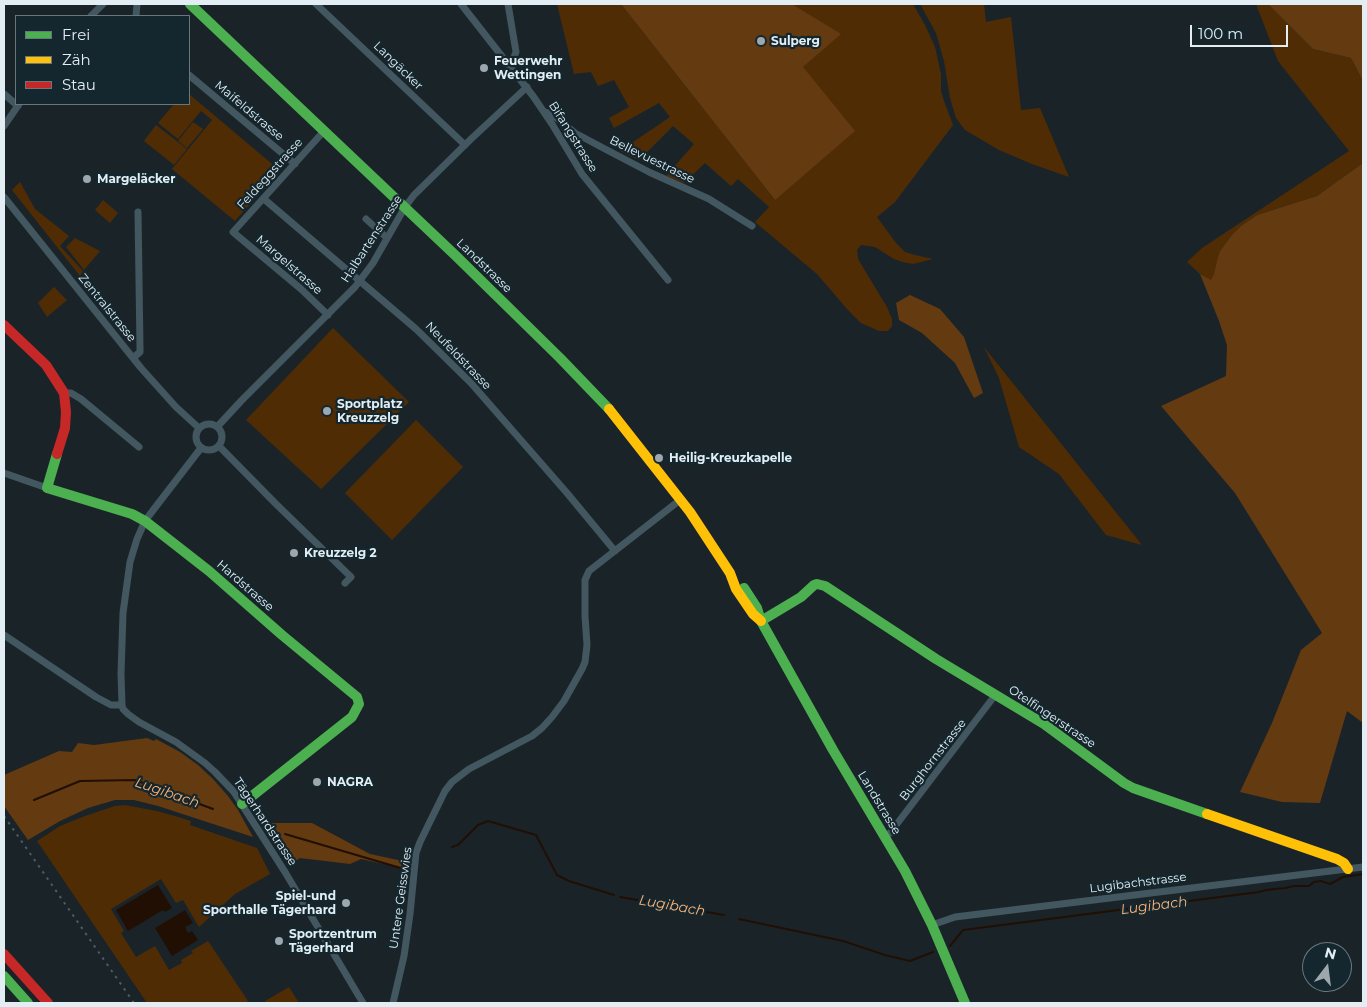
<!DOCTYPE html>
<html>
<head>
<meta charset="utf-8">
<style>
	body { margin:0 }
	#map { position:relative; width:1367px; height:1007px; overflow:hidden; background:#1a2428; font-family:Montserrat,sans-serif }
	canvas { display:block }
	.frame { position:absolute; inset:0; border:5px solid #e3eef4; pointer-events:none }
	.legend { position:absolute; left:15px; top:15px; width:175px; height:90px; box-sizing:border-box; background:#14272e; border:1px solid #67777d; margin:0; padding:6px 9px; list-style:none; font-size:15px; color:#e3eef4 }
	.legend li { display:flex; align-items:center; gap:10px; height:25px }
	.legend b { width:25px; border:1px solid #67777d }
	.north { position:absolute; left:1302px; top:942px; width:50px; height:50px; box-sizing:border-box; background:#14272e; border:1px solid #67777d; border-radius:50%; rotate:15deg; font-size:14px; font-weight:700; line-height:20px; text-align:center; color:#e3eef4 }
	.north::after { content:''; display:block; margin:auto; width:18px; height:22px; background:#9da7ad; clip-path:polygon(50% 0,100% 100%,50% 72%,0 100%) }
	.scale { position:absolute; left:1190px; top:25px; width:98px; height:22px; box-sizing:border-box; border:2px solid #e3eef4; border-top:0; padding-left:6px; font-size:15px; line-height:18px; white-space:nowrap; color:#e3eef4; -webkit-text-stroke:4px #14272e; paint-order:stroke }
</style>
</head>
<body>
<div id="map">
<canvas width="1367" height="1007"></canvas>
<div class="frame"></div>
<ul class="legend">
<li><b style="height:6px;background:#4caf50"></b>Frei</li>
<li><b style="height:6px;background:#ffc107"></b>Zäh</li>
<li><b style="height:6px;background:#c62828"></b>Stau</li>
</ul>
<div class="north">N</div>
<div class="scale">100 m</div>
</div>
<script>
const g = document.querySelector('canvas').getContext('2d');
g.lineJoin = 'round';
function paint(path, color) { g.fillStyle = color; g.fill(path, 'evenodd'); }
const poly = rows => new Path2D(rows.map(r => 'M' + r).join(''));
function stroke(path, color, width, dash) { g.strokeStyle = color; g.lineWidth = width; g.lineCap = dash ? 'butt' : 'round'; g.setLineDash(dash || []); g.stroke(path); }
function drawText(font, color, halo, rows, align = 'center') {
  g.font = font + ' Montserrat,sans-serif'; g.lineWidth = 4.5; g.setLineDash([]); g.textBaseline = 'middle'; g.strokeStyle = halo; g.fillStyle = color; for (const [text, x, y, turn = 0] of rows) {
    g.save(); g.translate(x, y); g.rotate((+turn || 0) * Math.PI / 180); g.textAlign = isNaN(turn) ? turn : align; if (halo) g.strokeText(text, 0, 0); g.fillText(text, 0, 0); g.restore();
  }
}
paint(poly([
	[557,4,621,4,775,200,803,67,840,34,792,4,913,4,925,25,935,47,941,74,941,91,944,101,953,125,895,202,877,217,896,243,905,252,915,255,933,259,913,264,903,262,894,259,875,247,861,245,857,250,858,259,887,307,892,319,892,326,888,331,879,331,861,323,847,309,817,274,755,222,769,207,738,179,731,186,705,163,684,183,666,176,694,144,673,126,639,160,620,151,670,117,659,103,614,128,609,118,629,107,614,80,598,86,591,72,574,74],
	[920,4,984,4,986,22,1011,17,1021,110,1040,108,1069,177,1032,164,999,150,965,130,956,118,950,98,944,61,936,33],
	[1256,4,1268,4,1313,49,1351,58,1363,81,1363,163,1317,196,1257,215,1241,226,1231,236,1220,251,1217,260,1214,274,1211,281,1200,274,1187,262,1202,248,1349,151,1278,61],
	[189,94,278,169,275,173,276,174,235,221,172,169,212,120,201,111,178,139,158,123,174,104,189,104],
	[193,122,203,129,187,148,178,141],
	[156,125,187,149,174,165,144,141],
	[20,182,35,209,69,236,60,246,83,271,80,276,12,190],
	[103,200,118,213,110,223,95,210],
	[75,238,100,251,84,270,66,247],
	[54,287,67,300,47,317,38,303],
	[333,328,409,402,321,489,246,420],
	[984,347,1142,545,1106,535,1059,474,1019,447,999,378],
	[416,420,463,467,392,540,345,493],
	[125,805,157,811,178,817,191,821,190,825,257,848,270,874,235,894,199,927,183,900,176,903,161,879,111,909,124,931,121,933,136,957,155,946,169,970,182,963,181,960,193,953,191,951,208,941,248,1001,245,1003,147,1003,37,841,60,826,85,816,115,806],
	[289,987,299,1003,266,1003,265,1001]
]), '#502c05');
paint(poly([
	[621,4,792,4,841,34,803,67,855,131,775,200],
	[1268,4,1363,4,1363,81,1351,58,1313,49],
	[1363,163,1363,723,1347,711,1320,803,1282,802,1240,792,1272,723,1301,650,1322,633,1235,493,1161,406,1226,376,1227,345,1219,321,1200,274,1211,280,1214,274,1217,260,1220,251,1231,236,1241,226,1257,215,1317,196],
	[910,295,940,309,964,337,983,393,974,398,955,363,922,333,899,320,896,303],
	[147,738,154,741,156,739,180,752,198,765,213,779,228,796,238,810,253,837,158,806,134,800,115,800,88,808,60,821,28,840,4,806,4,775,59,751,72,752,78,743,94,745],
	[263,823,312,823,370,854,412,863,412,870,361,859,350,864,300,858,291,864]
]), '#643a11');
paint(poly([
	[158,885,172,908,165,912,163,910,128,931,116,910],
	[185,910,193,923,185,927,188,933,192,931,198,940,172,956,155,928]
]), '#210f04');
stroke(poly([
	[34,800,80,781,135,780,213,809],
	[285,834,404,869],
	[452,847,458,845,478,825,488,821,536,835,557,875,569,881,614,895],
	[620,897,724,915],
	[739,919,843,941,885,955,910,961,933,952],
	[950,946,963,930,1259,892,1266,890,1285,888,1294,886,1309,886,1314,882,1321,881,1330,884,1343,877,1363,874]
]), '#210f04', 2);
stroke(poly([
	[316,4,465,145],
	[461,4,533,96,552,124,582,174,668,280],
	[508,4,516,52,514,57,509,64],
	[91,16,103,4],
	[136,16,137,4],
	[189,75,295,164],
	[4,94,18,106],
	[544,112,552,114,575,133,605,149,649,172,709,199,752,226],
	[4,126,19,104],
	[324,131,233,232,301,289,328,315],
	[4,197,141,368,176,407,199,428],
	[264,199,416,329,471,383,567,493,615,551],
	[366,219,387,238],
	[133,358,140,352,140,348,138,212],
	[64,393,71,393,81,399,139,447],
	'196 437a13 13 0 1 1 26 0a13 13 0 1 1-26 0Z',
	[217,427,242,400,355,287,373,263,405,207,414,195,471,139,527,87],
	[219,446,275,503,351,577,345,583],
	[201,448,154,509,145,521,137,539,130,562,123,613,121,674,122,705,123,709,128,714,139,722,176,742,205,763,215,772,234,792,285,872,363,1003],
	[4,473,47,488],
	[4,635,96,697,111,705,122,705],
	[885,836,890,833,996,694],
	[932,925,955,917,1363,867],
	[393,1003,404,956,410,914,416,853,420,842,445,791,452,782,469,769,532,736,542,728,552,717,564,701,582,669,585,662,587,645,585,616,585,580,589,571,680,500]
]), '#425760', 7);
stroke(poly([
	[190,4,455,255,560,358,609,409],
	[57,454,47,488,132,514,145,521,209,571,282,635,357,697,359,704,352,717,242,804],
	[744,588,757,608,761,621,833,750,905,871,932,925,965,1003],
	[761,621,801,597,814,585,817,584,825,586,936,659,1044,724,1124,783,1133,788,1207,814],
	[4,976,28,1003]
]), '#4caf50', 10);
stroke(poly([
	[609,409,690,512,730,573,736,589,753,614,761,621],
	[1207,814,1337,859,1344,863,1348,869]
]), '#ffc107', 10);
stroke(poly([
	[4,325,46,365,64,393,66,412,65,428,57,454],
	[4,954,48,1003]
]), '#c62828', 10);
stroke(poly([
	[4,816,134,1003]
]), '#4d5c63', 2, [2.5, 5]);
for (const [x, y, r, color] of [
	[761,41,5,"#9da7ad"],
	[484,68,5,"#9da7ad"],
	[87,179,5,"#9da7ad"],
	[327,411,5,"#9da7ad"],
	[659,458,5,"#9da7ad"],
	[294,553,5,"#9da7ad"],
	[317,782,5,"#9da7ad"],
	[346,903,5,"#9da7ad"],
	[279,941,5,"#9da7ad"]
]) { const dot = new Path2D(); dot.arc(x, y, r, 0, 2 * Math.PI); g.fillStyle = color; g.fill(dot); stroke(dot, '#14272e', 2); }
drawText('bold 12px', '#e3eef4', '#14272e', [
	["Sulperg",771,41],
	["Feuerwehr",494,61],
	["Wettingen",494,75],
	["Margeläcker",97,179],
	["Sportplatz",337,404],
	["Kreuzzelg",337,418],
	["Heilig-Kreuzkapelle",669,458],
	["Kreuzzelg 2",304,553],
	["NAGRA",327,782],
	["Spiel-und",336,896,"right"],
	["Sporthalle Tägerhard",336,910,"right"],
	["Sportzentrum",289,934],
	["Tägerhard",289,948]
], 'left');
drawText('12px', '#e3eef4', '#14272e', [
	["Langäcker",398,66,44],
	["Maifeldstrasse",249,111,40],
	["Bifangstrasse",573,137,58],
	["Bellevuestrasse",652,160,26],
	["Feldeggstrasse",270,174,-48],
	["Halbartenstrasse",372,239,-57],
	["Margelstrasse",289,265,41],
	["Landstrasse",484,266,44],
	["Zentralstrasse",107,308,51],
	["Neufeldstrasse",458,356,46],
	["Hardstrasse",245,586,41],
	["Otelfingerstrasse",1052,717,34],
	["Burghornstrasse",933,760,-52],
	["Landstrasse",879,803,59],
	["Tägerhardstrasse",265,822,56],
	["Lugibachstrasse",1138,883,-7],
	["Untere Geisswies",401,898,-82]
]);
drawText('italic 14px', '#fcb176', '#14272e', [
	["Lugibach",167,793,19],
	["Lugibach",672,906,10],
	["Lugibach",1154,906,-7]
]);
</script>
</body>
</html>
